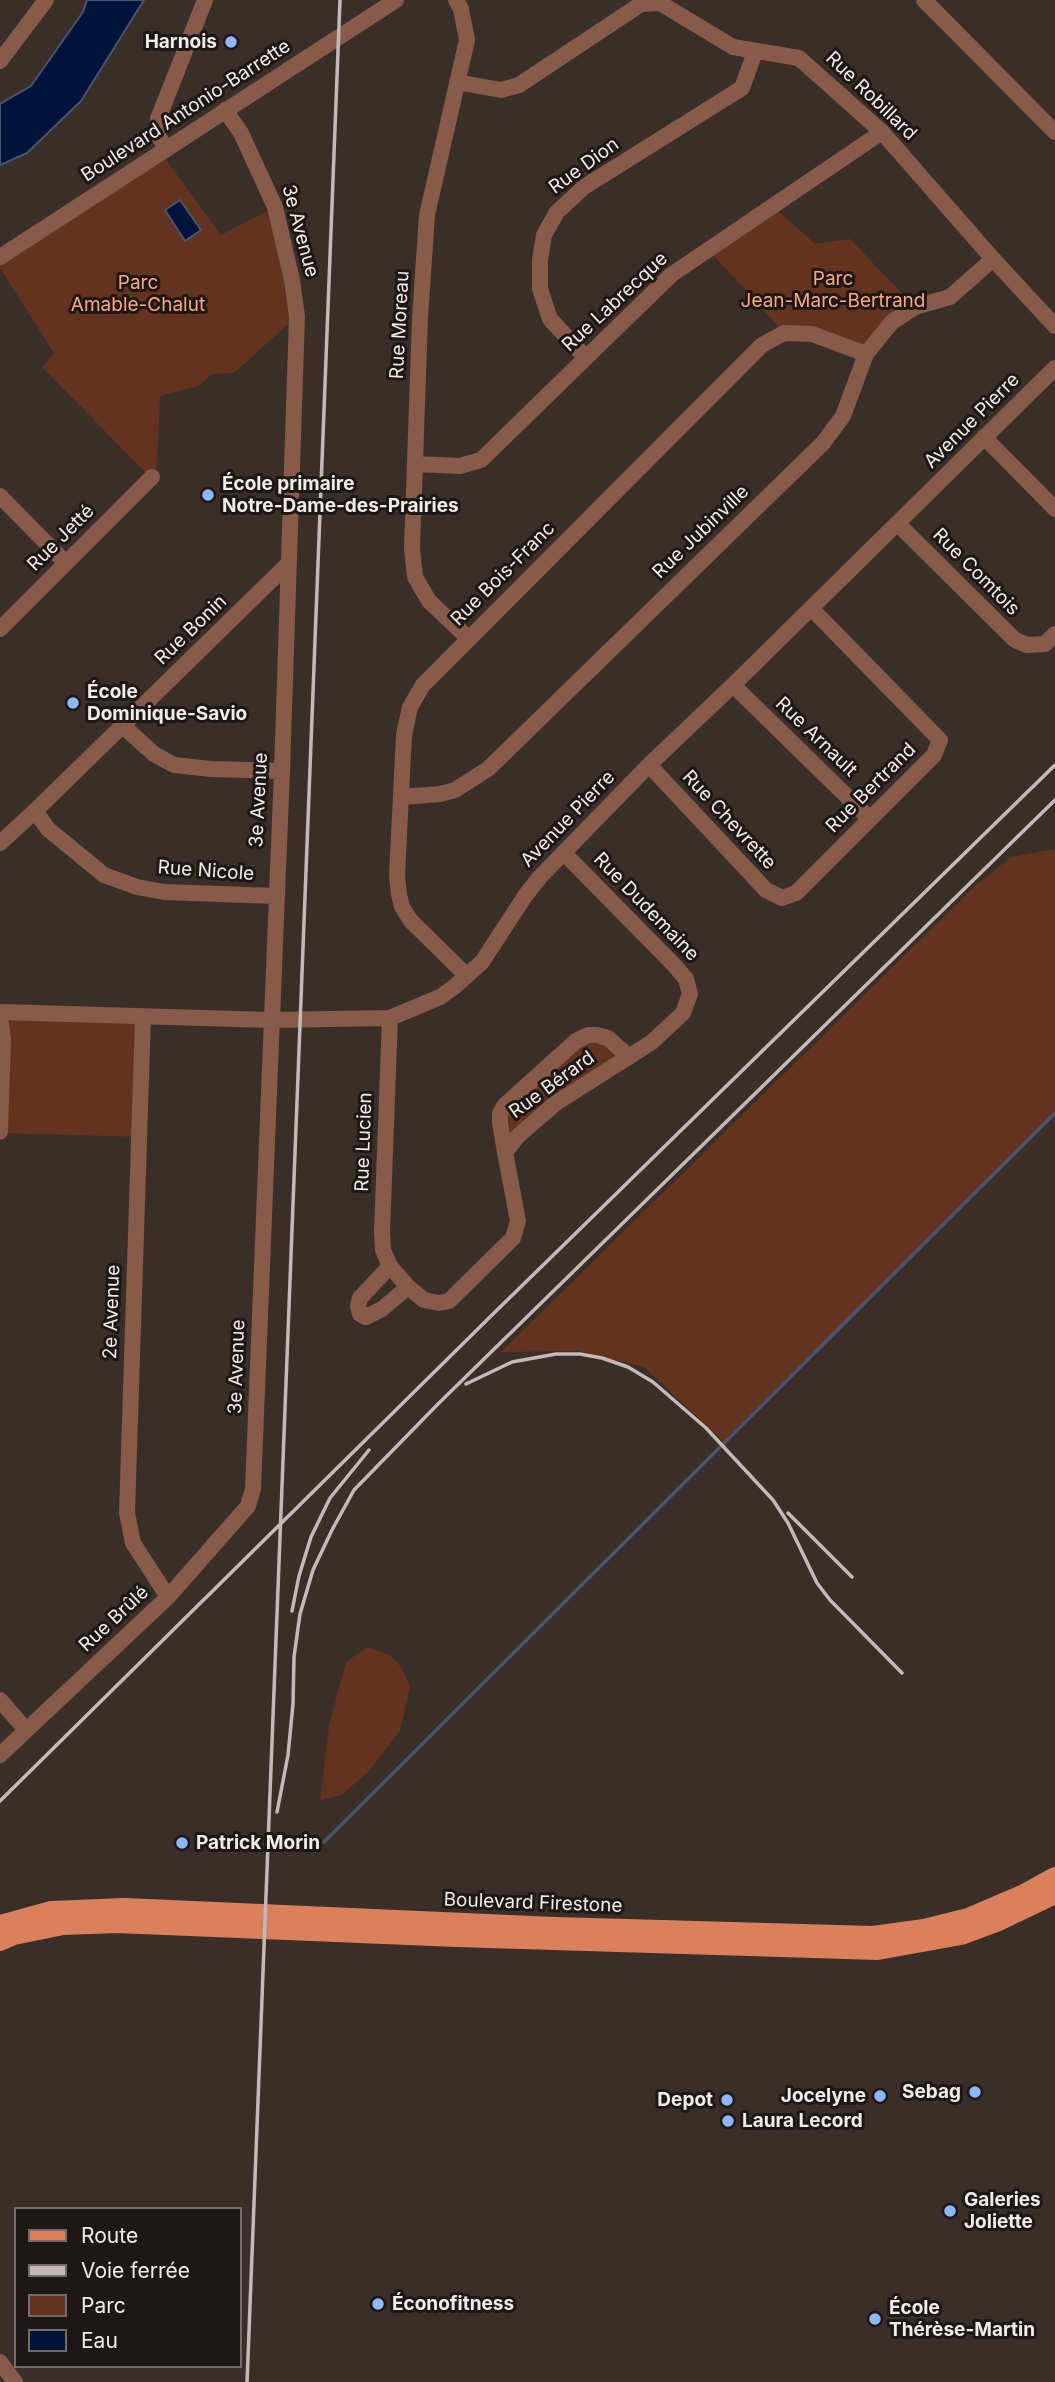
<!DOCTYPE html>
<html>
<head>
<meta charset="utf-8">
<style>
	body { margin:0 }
	#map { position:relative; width:1055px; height:2382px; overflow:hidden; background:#3a2e29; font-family:Inter,sans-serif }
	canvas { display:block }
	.legend { position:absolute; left:14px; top:2207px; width:228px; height:161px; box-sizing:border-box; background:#1d1715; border:2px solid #736c69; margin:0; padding:9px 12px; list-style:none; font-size:21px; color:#f3ebe7 }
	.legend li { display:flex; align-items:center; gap:14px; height:35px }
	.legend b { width:35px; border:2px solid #736c69 }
</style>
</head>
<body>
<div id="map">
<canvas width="1055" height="2382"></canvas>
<ul class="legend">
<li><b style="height:9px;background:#da805d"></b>Route</li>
<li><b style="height:9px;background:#c3bab6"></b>Voie ferrée</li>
<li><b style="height:19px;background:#633320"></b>Parc</li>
<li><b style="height:19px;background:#00133b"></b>Eau</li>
</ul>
</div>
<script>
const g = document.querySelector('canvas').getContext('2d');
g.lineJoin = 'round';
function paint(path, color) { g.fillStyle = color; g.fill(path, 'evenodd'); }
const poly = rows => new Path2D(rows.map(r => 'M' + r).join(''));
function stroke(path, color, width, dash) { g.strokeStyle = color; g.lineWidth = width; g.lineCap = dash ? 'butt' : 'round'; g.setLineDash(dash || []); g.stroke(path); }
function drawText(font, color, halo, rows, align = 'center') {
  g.font = font + ' Inter,sans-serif'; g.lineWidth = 6; g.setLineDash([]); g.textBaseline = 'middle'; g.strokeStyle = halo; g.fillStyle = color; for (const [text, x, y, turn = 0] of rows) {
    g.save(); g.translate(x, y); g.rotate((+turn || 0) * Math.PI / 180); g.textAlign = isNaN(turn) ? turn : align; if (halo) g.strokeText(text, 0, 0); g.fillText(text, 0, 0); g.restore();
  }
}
paint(poly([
	[164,157,221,235,275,207,297,316,234,373,212,374,198,386,160,396,157,467,148,475,42,367,54,353,0,268,0,257],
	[773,206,815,244,850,239,915,307,866,354,784,333,708,249],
	[1049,850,1055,850,1055,1113,725,1443,644,1367,578,1351,501,1352,975,886,1011,857],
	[0,1012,143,1017,145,1137,0,1133],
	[597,1035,629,1057,505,1152,500,1113,514,1095],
	[367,1647,390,1655,401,1667,410,1686,400,1731,369,1771,342,1795,320,1800,329,1726,346,1662]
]), '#633320');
const water = poly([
	[87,0,144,0,81,101,27,153,0,165,0,104,31,86,83,12,87,0],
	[180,200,201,230,185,241,165,210,180,200]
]);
paint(water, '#00133b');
stroke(water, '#49546f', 2);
stroke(poly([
	[324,1842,1055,1113]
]), '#49546f', 3.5);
stroke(poly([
	[456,0,461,9,467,40,427,215,420,318,412,548,415,577,429,601,468,638],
	[924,0,1055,132],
	[0,61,46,0],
	[457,82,501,90,519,85,641,4,660,3,733,47,799,58,882,132,993,259,1055,326],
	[166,148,157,134,158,119,205,0],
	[0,257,396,0],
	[585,357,550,319,540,289,540,260,544,235,557,212,584,187,742,88,755,52],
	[984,437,1055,509],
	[415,464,460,466,481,460,671,275,882,132],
	[0,496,66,563],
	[898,524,1015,640,1027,645,1045,644,1055,634],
	[0,629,152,477],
	[733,685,870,819],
	[123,726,154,754,174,765,211,769,282,771],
	[649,765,766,890,782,898,796,893,934,755,940,740,811,608],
	[401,797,440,794,455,790,488,769,823,443,843,416,866,354,892,322,915,307,950,297,993,259],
	[35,811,48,829,104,875,137,887,164,892,275,896],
	[0,843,35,811,289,563],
	[467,976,411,921,402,907,399,894,397,876,404,735,410,707,423,685,762,345,784,333,812,334,866,354],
	[0,1012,271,1020,390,1018,440,997,454,987,482,962,525,896,539,878,649,765,733,685,1055,368],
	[143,1017,127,1513,133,1543,168,1597],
	[0,1018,3,1039,0,1132],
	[505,1152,500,1123,500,1113,505,1105,576,1041,588,1035,597,1035,608,1038,629,1057],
	[390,1266,408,1287,382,1309,366,1317,360,1314,358,1306,360,1298,390,1266,383,1250,382,1232,390,1018],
	[408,1287,424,1300,439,1303,449,1301,513,1238,518,1221,505,1152,518,1136,556,1103,652,1042,683,1013,690,994,686,979,675,966,564,853],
	[0,1700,26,1730],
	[0,1755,168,1597,248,1506,253,1489,282,771,297,316,292,280,275,207,241,133,225,110],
	[0,2362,15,2382]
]), '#875a49', 16);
stroke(poly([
	[0,1924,51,1910,125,1907,555,1926,873,1935,924,1928,968,1917,1024,1893,1055,1876],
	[0,1942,14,1936,63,1926,117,1924,457,1938,878,1951,961,1936,999,1922,1055,1895]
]), '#da805d', 18);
stroke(poly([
	[466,1384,512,1362,556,1354,580,1354,602,1358,628,1367,653,1382,706,1428,773,1500,788,1523,817,1583,830,1600,902,1673],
	[788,1513,852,1577],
	[292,1611,299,1576,311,1537,330,1498,369,1450],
	[0,1801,492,1315,1055,765],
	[277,1812,288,1755,293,1704,294,1657,300,1614,313,1570,332,1530,354,1490,438,1404,1055,800],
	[247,2382,340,0]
]), '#c3bab6', 3.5);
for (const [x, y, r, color] of [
	[231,42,7,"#8db9fc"],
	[208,495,7,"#8db9fc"],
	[73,703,7,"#8db9fc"],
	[182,1843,7,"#8db9fc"],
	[975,2092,7,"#8db9fc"],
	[880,2096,7,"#8db9fc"],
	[727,2100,7,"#8db9fc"],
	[728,2121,7,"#8db9fc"],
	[950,2211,7,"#8db9fc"],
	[378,2304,7,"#8db9fc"],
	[875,2319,7,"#8db9fc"]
]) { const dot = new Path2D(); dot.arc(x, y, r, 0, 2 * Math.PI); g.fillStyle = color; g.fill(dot); stroke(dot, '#1d1715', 2.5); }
drawText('bold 19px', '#f3ebe7', '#1d1715', [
	["Harnois",217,42,"right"],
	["École primaire",222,484],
	["Notre-Dame-des-Prairies",222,506],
	["École",87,692],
	["Dominique-Savio",87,714],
	["Patrick Morin",196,1843],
	["Sebag",961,2092,"right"],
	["Jocelyne",866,2096,"right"],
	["Depot",713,2100,"right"],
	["Laura Lecord",742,2121],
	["Galeries",964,2200],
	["Joliette",964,2222],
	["Éconofitness",392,2304],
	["École",889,2308],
	["Thérèse-Martin",889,2330]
], 'left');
drawText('19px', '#f3ebe7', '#1d1715', [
	["Rue Robillard",871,96,44],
	["Boulevard Antonio-Barrette",186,111,-33],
	["Rue Dion",584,166,-36],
	["3e Avenue",300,231,75],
	["Rue Labrecque",615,302,-43],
	["Rue Moreau",400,325,-87],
	["Avenue Pierre",972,421,-45],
	["Rue Jubinville",701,532,-44],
	["Rue Jetté",61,538,-45],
	["Rue Comtois",976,572,45],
	["Rue Bois-Franc",503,574,-45],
	["Rue Bonin",191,630,-44],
	["Rue Arnault",816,737,44],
	["Rue Bertrand",871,788,-45],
	["3e Avenue",259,800,-87],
	["Avenue Pierre",568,819,-46],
	["Rue Chevrette",729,820,47],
	["Rue Nicole",206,871,4],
	["Rue Dudemaine",646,907,46],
	["Rue Bérard",552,1085,-36],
	["Rue Lucien",364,1142,-88],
	["2e Avenue",112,1312,-88],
	["3e Avenue",237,1367,-88],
	["Rue Brûlé",114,1619,-43],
	["Boulevard Firestone",533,1903,2]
]);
drawText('19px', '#fda684', '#1d1715', [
	["Parc",833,279],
	["Jean-Marc-Bertrand",833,301],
	["Parc",138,283],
	["Amable-Chalut",138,305]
]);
</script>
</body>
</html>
